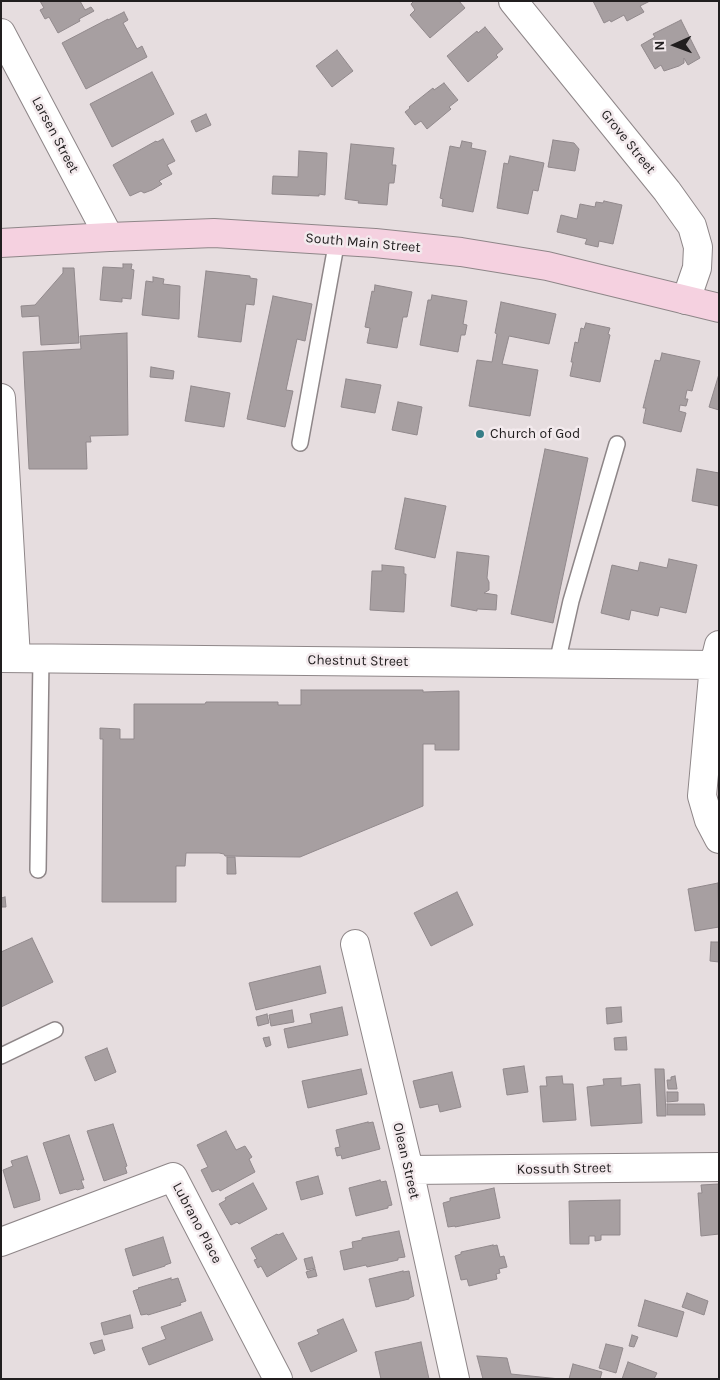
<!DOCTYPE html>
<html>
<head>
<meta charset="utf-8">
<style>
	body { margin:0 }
	#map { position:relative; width:720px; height:1380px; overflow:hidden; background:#e6dddf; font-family:Karla,sans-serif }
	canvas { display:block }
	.frame { position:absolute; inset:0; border:2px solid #211e1f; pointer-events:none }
	.north { position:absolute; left:650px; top:20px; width:50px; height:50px; -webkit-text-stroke:4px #f3eaed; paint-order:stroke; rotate:268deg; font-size:14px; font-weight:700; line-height:20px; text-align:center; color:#211e1f }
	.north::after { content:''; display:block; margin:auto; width:18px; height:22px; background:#211e1f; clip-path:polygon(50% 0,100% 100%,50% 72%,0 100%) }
</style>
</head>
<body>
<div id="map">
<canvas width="720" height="1380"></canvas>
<div class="frame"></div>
<div class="north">N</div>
</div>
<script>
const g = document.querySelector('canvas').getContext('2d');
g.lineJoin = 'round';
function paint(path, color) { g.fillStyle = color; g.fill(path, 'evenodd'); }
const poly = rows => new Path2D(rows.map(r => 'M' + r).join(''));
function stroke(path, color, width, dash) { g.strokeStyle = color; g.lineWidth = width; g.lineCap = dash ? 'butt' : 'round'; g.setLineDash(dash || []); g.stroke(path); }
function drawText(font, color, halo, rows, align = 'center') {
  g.font = font + ' Karla,sans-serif'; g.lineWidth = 5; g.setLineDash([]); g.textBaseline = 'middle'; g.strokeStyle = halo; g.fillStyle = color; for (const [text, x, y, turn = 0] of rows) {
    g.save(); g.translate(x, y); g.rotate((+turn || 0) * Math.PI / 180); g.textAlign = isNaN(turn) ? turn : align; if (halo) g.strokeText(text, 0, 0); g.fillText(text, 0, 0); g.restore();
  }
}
const building = poly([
	[40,1,80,1,85,10,91,7,94,11,79,19,80,21,58,33,49,17,45,19,40,10,44,8,40,1],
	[414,1,459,1,465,8,430,38,410,15,415,10,411,4,414,1],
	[593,1,650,1,640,6,644,12,627,21,624,15,611,22,610,20,604,23,593,1],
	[124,12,128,20,123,23,137,49,142,46,147,57,86,89,62,43,108,19,108,20,124,12],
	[681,20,700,58,688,65,684,58,684,63,679,66,664,71,661,65,655,69,641,45,655,37,653,34,681,20],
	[485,27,503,49,496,55,498,57,468,82,447,56,477,31,478,33,485,27],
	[337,50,353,71,332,87,316,66,337,50],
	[152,72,174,114,112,147,90,104,152,72],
	[444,83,458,100,449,107,451,109,427,129,421,121,415,125,405,112,410,108,409,107,433,88,434,90,444,83],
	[206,114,211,125,196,132,191,121,206,114],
	[163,139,175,161,167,165,172,174,159,181,162,184,152,190,144,193,141,191,130,196,113,165,156,141,157,142,163,139],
	[553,140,574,143,579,149,575,171,548,167,553,140],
	[462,141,472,143,471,148,486,151,473,212,442,206,443,199,440,198,450,146,460,148,462,141],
	[351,144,394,148,392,165,396,165,394,183,389,183,387,205,358,203,359,201,345,199,351,144],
	[299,151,327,153,325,195,319,194,319,196,272,194,273,176,298,177,299,151],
	[510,156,544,163,538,191,533,190,528,214,497,208,504,163,508,164,510,156],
	[604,201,622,205,613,244,599,241,598,247,585,244,587,239,557,232,561,215,577,219,580,204,595,207,596,202,603,203,604,201],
	[123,264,132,264,131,269,134,270,131,299,122,298,122,302,100,300,103,267,123,268,123,264],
	[63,268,74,268,79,343,41,345,39,316,22,317,21,306,35,305,63,273,63,268],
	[206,271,250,276,250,278,257,279,254,305,246,304,241,342,198,337,206,271],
	[153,277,164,279,163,284,180,286,179,319,142,315,146,281,153,282,153,277],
	[375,285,412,292,407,317,403,317,397,348,367,343,370,328,365,327,372,291,374,292,375,285],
	[432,295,467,301,463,324,467,325,465,335,461,335,458,352,420,345,428,300,431,300,432,295],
	[273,296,312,304,305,341,297,339,286,390,293,391,285,427,247,419,273,296],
	[501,302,556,314,549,344,509,336,502,364,538,370,530,416,469,406,477,360,492,362,497,334,495,333,501,302],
	[586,323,610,328,608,334,610,335,600,382,570,376,573,362,571,362,575,342,578,343,581,328,584,329,586,323],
	[127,333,128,435,90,436,91,442,86,442,87,469,29,469,23,352,81,349,80,336,127,333],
	[662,353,700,361,692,391,687,390,685,399,688,399,686,406,680,405,679,411,686,413,681,432,643,423,646,408,643,408,655,360,660,361,662,353],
	[151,367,174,371,173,379,150,377,151,367],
	[719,374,719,410,709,407,719,374],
	[346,379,381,385,375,413,341,407,346,379],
	[191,386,230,393,224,427,185,421,191,386],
	[398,402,422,407,417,435,392,430,398,402],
	[545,449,588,458,553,623,511,614,545,449],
	[697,469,719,473,719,506,692,501,697,469],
	[405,498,446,506,435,558,395,549,405,498],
	[457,552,489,556,487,578,489,582,489,590,484,593,497,595,496,610,477,609,477,611,451,606,457,552],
	[669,559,697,565,686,613,660,607,658,616,631,610,629,620,601,613,612,565,638,571,640,562,667,568,669,559],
	[382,565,404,567,404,574,406,574,404,612,370,610,372,571,382,571,382,565],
	[301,690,423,690,423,692,459,691,459,750,435,750,435,744,423,744,423,806,300,857,225,856,224,854,219,853,186,853,185,866,176,866,176,902,102,902,103,739,100,739,100,728,120,729,120,739,134,739,134,704,205,704,206,702,278,702,278,705,301,705,301,690],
	[227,857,235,857,236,874,227,874,227,857],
	[718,883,719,927,695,931,688,889,718,883],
	[457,892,473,925,431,946,414,913,457,892],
	[5,897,6,907,1,907,1,898,5,897],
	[32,938,53,982,1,1007,1,952,32,938],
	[711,942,719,942,719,962,710,961,711,942],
	[320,966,326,993,256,1010,249,983,320,966],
	[342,1007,348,1035,288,1048,284,1029,312,1023,310,1014,342,1007],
	[621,1007,622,1022,607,1024,606,1008,621,1007],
	[292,1010,294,1022,271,1026,269,1015,292,1010],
	[267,1014,269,1023,258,1026,256,1017,267,1014],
	[269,1037,271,1045,266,1047,263,1038,269,1037],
	[626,1037,627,1050,615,1050,614,1038,626,1037],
	[107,1048,116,1072,95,1081,85,1057,107,1048],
	[524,1066,528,1092,507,1095,503,1069,524,1066],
	[361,1069,367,1094,308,1108,302,1081,361,1069],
	[655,1069,664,1069,666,1116,657,1116,655,1069],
	[452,1072,461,1107,440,1112,438,1104,420,1108,413,1081,452,1072],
	[562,1076,563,1084,573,1084,576,1120,543,1122,540,1086,547,1086,546,1077,562,1076],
	[675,1076,677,1089,668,1089,667,1080,671,1080,671,1077,675,1076],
	[621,1078,621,1086,640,1084,642,1123,591,1126,587,1087,604,1085,603,1079,621,1078],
	[667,1092,678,1092,678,1101,667,1102,667,1092],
	[667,1104,704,1104,705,1115,667,1115,667,1104],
	[368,1122,368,1123,373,1122,380,1149,342,1159,341,1155,337,1156,335,1148,340,1147,336,1130,368,1122],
	[113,1124,127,1166,125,1167,127,1173,104,1181,87,1131,113,1124],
	[226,1131,236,1150,245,1146,252,1157,249,1159,255,1172,220,1191,219,1189,212,1192,201,1170,208,1167,197,1145,226,1131],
	[69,1135,84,1180,81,1180,84,1188,77,1190,76,1189,60,1194,43,1143,69,1135],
	[27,1156,39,1193,40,1200,14,1208,3,1170,13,1166,11,1161,27,1156],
	[318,1176,323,1194,301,1200,296,1182,318,1176],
	[380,1180,381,1182,386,1181,392,1205,388,1206,388,1208,356,1216,349,1188,380,1180],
	[253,1183,267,1209,239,1224,237,1222,231,1225,219,1204,226,1200,225,1198,253,1183],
	[719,1184,719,1234,701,1236,698,1193,702,1193,701,1185,719,1184],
	[494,1188,500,1218,455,1227,455,1226,448,1227,443,1203,450,1201,450,1198,494,1188],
	[620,1200,620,1235,601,1235,601,1240,595,1241,595,1236,589,1236,589,1244,570,1244,569,1201,620,1200],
	[399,1231,405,1257,398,1258,398,1260,367,1267,366,1265,344,1270,340,1251,353,1248,352,1242,362,1240,362,1238,399,1231],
	[283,1233,297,1259,267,1277,261,1266,258,1268,254,1260,257,1259,251,1248,277,1234,278,1235,283,1233],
	[163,1237,171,1263,165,1265,165,1266,133,1276,125,1249,163,1237],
	[493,1245,493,1246,497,1245,500,1257,504,1256,507,1267,499,1269,500,1273,496,1274,497,1279,469,1286,467,1279,461,1280,455,1256,461,1254,461,1252,493,1245],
	[312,1257,315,1268,307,1270,304,1259,312,1257],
	[315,1269,317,1276,308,1278,306,1272,315,1269],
	[403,1271,403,1272,409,1271,414,1296,409,1298,409,1299,376,1307,369,1279,403,1271],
	[171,1278,171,1280,178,1278,186,1301,180,1303,181,1305,148,1315,147,1314,141,1315,133,1291,139,1289,138,1288,171,1278],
	[687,1293,708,1301,704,1315,682,1307,687,1293],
	[645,1300,684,1312,677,1337,638,1326,645,1300],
	[201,1312,213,1340,149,1365,142,1348,166,1339,161,1327,201,1312],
	[130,1315,133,1328,104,1335,101,1323,130,1315],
	[343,1319,357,1351,311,1372,298,1343,319,1334,317,1330,343,1319],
	[632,1335,638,1337,634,1347,629,1346,632,1335],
	[102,1340,105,1350,94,1354,90,1343,102,1340],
	[421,1342,429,1379,381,1379,375,1352,421,1342],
	[606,1344,623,1348,616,1373,599,1368,606,1344],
	[477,1356,507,1358,511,1374,560,1379,483,1379,477,1356],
	[628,1362,657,1373,654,1379,622,1379,628,1362],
	[573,1364,602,1372,600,1379,569,1379,573,1364]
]);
paint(building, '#a79fa1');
stroke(building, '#91898c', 1);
const service = poly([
	[300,443,337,240],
	[557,663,571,601,617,444],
	[38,870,41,658],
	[1,1056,55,1030]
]);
const minor = poly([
	[513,1,667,191,692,226,698,247,697,268,686,300],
	[1,33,109,237],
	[1,398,16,658],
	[719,645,714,665,702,796,709,820,719,839],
	[1,658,714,665],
	[355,944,409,1170,455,1379],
	[409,1170,719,1167],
	[1,1242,173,1177,278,1379]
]);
const secondary = poly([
	[1,243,109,237,214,233,375,243,461,252,547,266,719,308]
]);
stroke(service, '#8e8688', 18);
stroke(minor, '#8e8688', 30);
stroke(secondary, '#8e8688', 30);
stroke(service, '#fff', 15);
stroke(minor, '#fff', 28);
stroke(secondary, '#f5d1e0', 28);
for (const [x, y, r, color] of [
	[480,434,5,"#377e87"]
]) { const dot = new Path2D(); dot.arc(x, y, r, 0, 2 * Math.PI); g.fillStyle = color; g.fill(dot); stroke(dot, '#f3eaed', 2); }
drawText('14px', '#211e1f', '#f3eaed', [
	["Larsen Street",55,135,62],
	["Grove Street",628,142,51],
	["South Main Street",363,243,5],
	["Chestnut Street",358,661,1],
	["Olean Street",406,1161,77],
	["Kossuth Street",564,1169,-1],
	["Lubrano Place",197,1223,62]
]);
drawText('14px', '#211e1f', '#f3eaed', [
	["Church of God",490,434]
], 'left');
</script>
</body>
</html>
